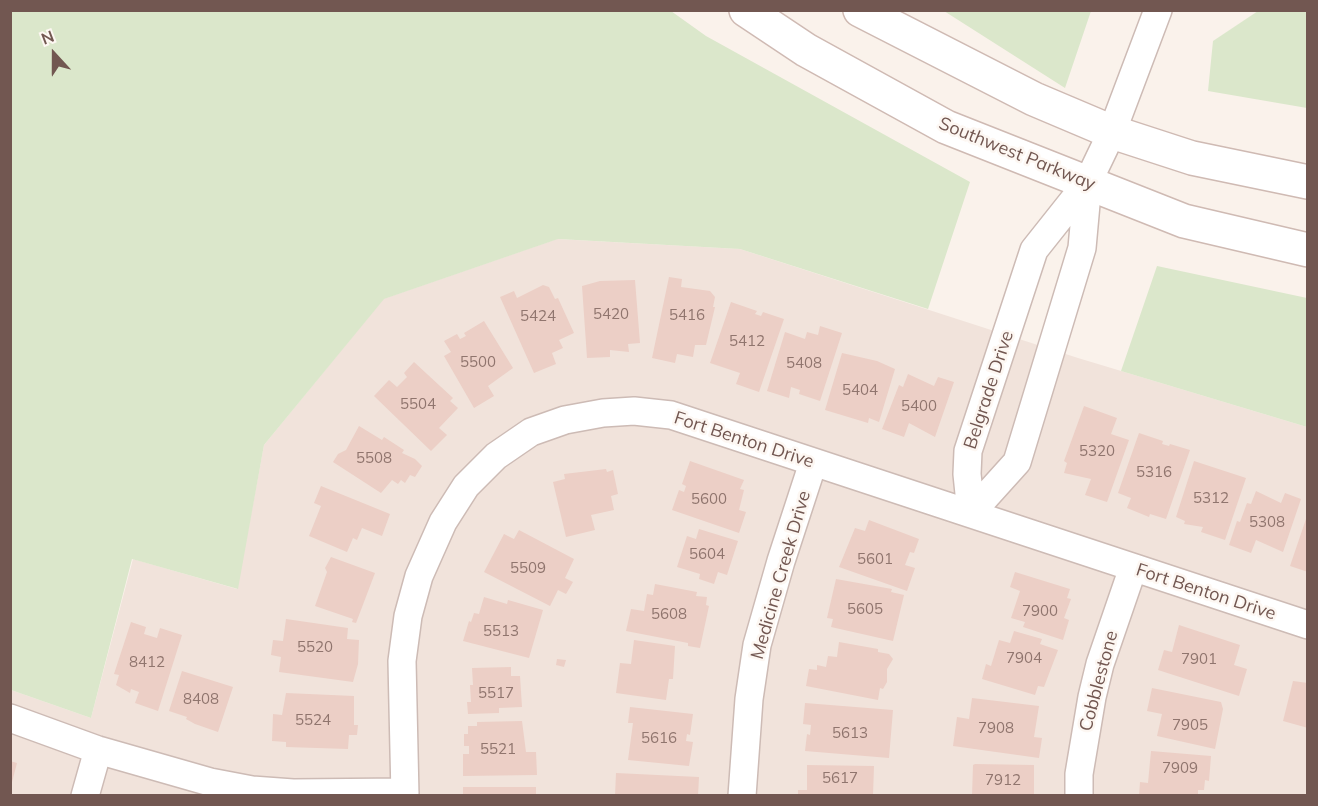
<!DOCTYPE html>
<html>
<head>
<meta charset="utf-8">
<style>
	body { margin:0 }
	#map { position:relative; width:1318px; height:806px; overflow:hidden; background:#faf2eb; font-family:Mulish,sans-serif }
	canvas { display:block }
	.frame { position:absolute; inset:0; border:12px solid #725751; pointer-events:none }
	.north { position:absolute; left:24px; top:24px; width:60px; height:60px; -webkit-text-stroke:4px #fdf7f2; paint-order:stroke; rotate:339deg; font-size:16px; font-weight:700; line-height:24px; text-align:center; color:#725751 }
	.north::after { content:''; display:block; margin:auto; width:21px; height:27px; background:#725751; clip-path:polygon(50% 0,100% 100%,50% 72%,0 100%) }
</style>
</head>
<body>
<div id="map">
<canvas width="1318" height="806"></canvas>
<div class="frame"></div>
<div class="north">N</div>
</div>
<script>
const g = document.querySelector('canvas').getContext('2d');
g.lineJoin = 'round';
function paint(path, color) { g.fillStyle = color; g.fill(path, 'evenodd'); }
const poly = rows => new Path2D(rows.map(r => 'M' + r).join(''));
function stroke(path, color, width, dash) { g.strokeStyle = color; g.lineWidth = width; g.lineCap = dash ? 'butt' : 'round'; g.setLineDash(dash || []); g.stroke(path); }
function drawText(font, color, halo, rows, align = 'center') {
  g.font = font + ' Mulish,sans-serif'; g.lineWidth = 5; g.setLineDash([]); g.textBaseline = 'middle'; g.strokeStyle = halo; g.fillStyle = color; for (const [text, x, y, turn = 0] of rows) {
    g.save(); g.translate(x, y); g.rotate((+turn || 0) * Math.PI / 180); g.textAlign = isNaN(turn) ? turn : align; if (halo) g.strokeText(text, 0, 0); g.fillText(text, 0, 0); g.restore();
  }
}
paint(poly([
	[557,239,740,249,1078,358,1307,427,1307,795,11,796,11,690,91,718,133,559,237,589,264,445,383,299]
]), '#f1e3db');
paint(poly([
	[11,10,671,11,706,36,970,182,928,309,740,249,558,239,384,299,264,445,238,589,132,559,91,718,11,690],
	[944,11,1091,11,1065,88],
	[1258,11,1307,11,1307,108,1208,91,1213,41],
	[1157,266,1307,298,1307,427,1121,371]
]), '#dbe7cb');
paint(poly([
	[669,277,682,279,681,287,710,291,715,297,713,307,715,307,706,345,695,345,693,357,677,354,675,363,652,358],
	[635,280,640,343,628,344,629,352,610,350,610,357,587,358,582,286,600,281],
	[543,285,549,287,555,299,558,298,574,333,559,340,563,348,552,353,556,364,534,373,500,297,514,291,517,298],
	[731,302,757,311,755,314,761,316,763,312,784,319,759,392,736,384,740,373,710,363],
	[484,321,513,368,488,386,494,396,474,408,444,356,451,352,444,341,457,334,460,339,466,336,464,333],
	[820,326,842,333,820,401,799,394,800,390,791,387,789,398,767,391,785,332,805,339,807,332,818,335],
	[842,353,877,361,895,369,879,422,869,418,868,423,825,410],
	[414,362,453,398,450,401,458,408,439,428,447,435,431,451,374,396,389,380,397,387,407,377,404,373],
	[908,374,934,386,938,377,954,382,935,437,909,423,904,437,882,429,899,385,903,387],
	[1084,406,1117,418,1111,434,1129,440,1107,502,1085,495,1091,479,1064,473,1067,463,1064,461],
	[359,426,382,440,384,437,404,450,402,453,415,459,422,466,415,477,410,475,405,483,401,480,398,484,392,480,381,493,333,462,338,454,346,450],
	[1139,433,1163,441,1162,444,1169,446,1170,444,1190,450,1166,519,1150,514,1149,517,1127,508,1131,498,1118,493],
	[690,461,744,480,740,489,744,490,739,510,746,512,739,533,672,510,679,490,684,492,686,486,682,484],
	[1194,461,1246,478,1225,540,1201,532,1203,527,1184,524,1185,521,1176,517],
	[606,469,607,472,613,470,618,494,611,496,614,510,591,515,595,530,566,537,553,482,565,479,564,474],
	[321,486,390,514,382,536,362,528,357,540,353,538,347,552,309,536,321,506,314,503],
	[1256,491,1281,503,1285,493,1301,499,1283,552,1256,540,1251,553,1229,545,1237,521,1240,522,1247,503,1251,504],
	[1307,516,1308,516,1308,572,1290,566],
	[869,520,919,539,914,553,910,552,905,565,915,568,907,591,839,567,855,528,865,531],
	[699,529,738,541,727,575,718,572,714,584,699,579,700,574,677,567,687,536,696,539],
	[519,530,574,559,565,578,573,582,566,594,558,590,550,606,484,572,504,534,514,539],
	[331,557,375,573,356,623,352,622,353,619,315,606,327,572,325,568],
	[1015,572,1070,589,1067,598,1071,599,1064,618,1069,620,1063,640,1023,627,1025,622,1011,618,1020,591,1010,587],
	[836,579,892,589,891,592,904,595,893,641,831,627,833,619,827,618],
	[655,584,697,592,696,596,707,597,706,605,709,606,700,648,688,646,688,643,626,631,631,609,644,611,647,594,653,595],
	[484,597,507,604,508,600,543,610,529,658,463,641,469,621,471,622,474,613,479,614],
	[286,619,348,628,347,639,359,640,358,664,353,682,279,672,281,657,271,655,273,640,283,641],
	[131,622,146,627,144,634,157,638,160,628,182,635,158,711,135,703,139,692,131,689,130,693,116,685,119,675,114,674],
	[1179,625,1240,645,1234,665,1247,669,1239,696,1158,670,1164,650,1172,652],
	[1014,631,1042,639,1040,644,1058,650,1044,687,1038,686,1035,695,982,679,986,664,991,666,999,640,1010,643],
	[634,640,675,646,673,679,669,679,666,700,616,693,620,663,631,664],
	[839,642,878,649,878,652,889,654,893,659,887,669,887,682,883,689,880,688,878,700,806,686,809,669,817,670,817,665,826,667,828,656,837,657],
	[557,659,566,660,564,667,556,665],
	[511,667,511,676,520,676,522,707,499,708,499,713,468,714,467,702,471,702,470,685,473,685,472,668],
	[182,671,233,687,218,732,195,724,186,719,187,717,169,711],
	[1293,681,1308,683,1308,728,1283,721],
	[1152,688,1221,702,1223,709,1215,749,1157,736,1162,714,1147,711],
	[286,693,354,696,354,725,358,725,357,735,349,735,348,749,286,747,286,742,272,741,273,714,282,715],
	[972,698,1039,706,1034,737,1042,738,1039,758,953,746,957,717,969,719],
	[805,703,893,710,889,758,805,751,807,734,810,735,811,725,803,724],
	[630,707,693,714,690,735,687,734,686,741,693,742,689,766,628,760,633,723,628,723],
	[522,721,526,752,536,752,537,775,463,776,463,754,469,754,469,746,464,746,464,734,468,734,468,726,477,726,477,722],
	[1151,751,1211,756,1209,781,1205,780,1204,790,1198,790,1198,796,1139,796,1140,782,1148,783],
	[10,761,17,763,11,786,10,785],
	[975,764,1034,765,1034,796,972,796,973,765],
	[807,765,874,766,873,796,798,796,798,790,807,790],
	[616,773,699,777,698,796,615,796],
	[463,787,536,787,536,796,463,796]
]), '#eccfc6');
const minor = poly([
	[971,513,967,474,968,451,1034,250,1088,182,1112,132,1158,10],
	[971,513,1017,462,1082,248,1088,182],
	[10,718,98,750,210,782,252,790,293,793,405,792],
	[85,796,98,750],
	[405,796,402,661,408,616,419,576,443,522,466,486,496,456,531,432,565,420,603,413,634,411,671,415,1308,625],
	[742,796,749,699,757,645,781,561,813,463],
	[1079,796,1079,774,1092,697,1100,664,1133,568]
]);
const secondary = poly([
	[746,10,806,50,946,127,1184,221,1308,250],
	[860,10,1034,99,1112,132,1192,158,1308,182]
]);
stroke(minor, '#cdbbb5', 30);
stroke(secondary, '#cfbab3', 36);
stroke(minor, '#fff', 27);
stroke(secondary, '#fff', 33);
drawText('15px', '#90756e', null, [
	["5420",611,314],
	["5416",687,315],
	["5424",538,316],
	["5412",747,341],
	["5500",478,362],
	["5408",804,363],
	["5404",860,390],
	["5504",418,404],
	["5400",919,406],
	["5320",1097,451],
	["5508",374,458],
	["5316",1154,472],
	["5312",1211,498],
	["5600",709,499],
	["5308",1267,522],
	["5604",707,554],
	["5601",875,559],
	["5509",528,568],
	["5605",865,609],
	["7900",1040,611],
	["5608",669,614],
	["5513",501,631],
	["5520",315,647],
	["7904",1024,658],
	["7901",1199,659],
	["8412",147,662],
	["5517",496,693],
	["8408",201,699],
	["5524",313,720],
	["7905",1190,725],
	["7908",996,728],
	["5613",850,733],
	["5616",659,738],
	["5521",498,749],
	["7909",1180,768],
	["5617",840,778],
	["7912",1003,780]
]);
drawText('18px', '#725751', '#fdf7f2', [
	["Southwest Parkway",1017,154,22],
	["Belgrade Drive",989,390,-72],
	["Fort Benton Drive",744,440,18],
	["Medicine Creek Drive",781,575,-74],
	["Fort Benton Drive",1206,592,18],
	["Cobblestone",1099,681,-75]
]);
</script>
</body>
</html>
